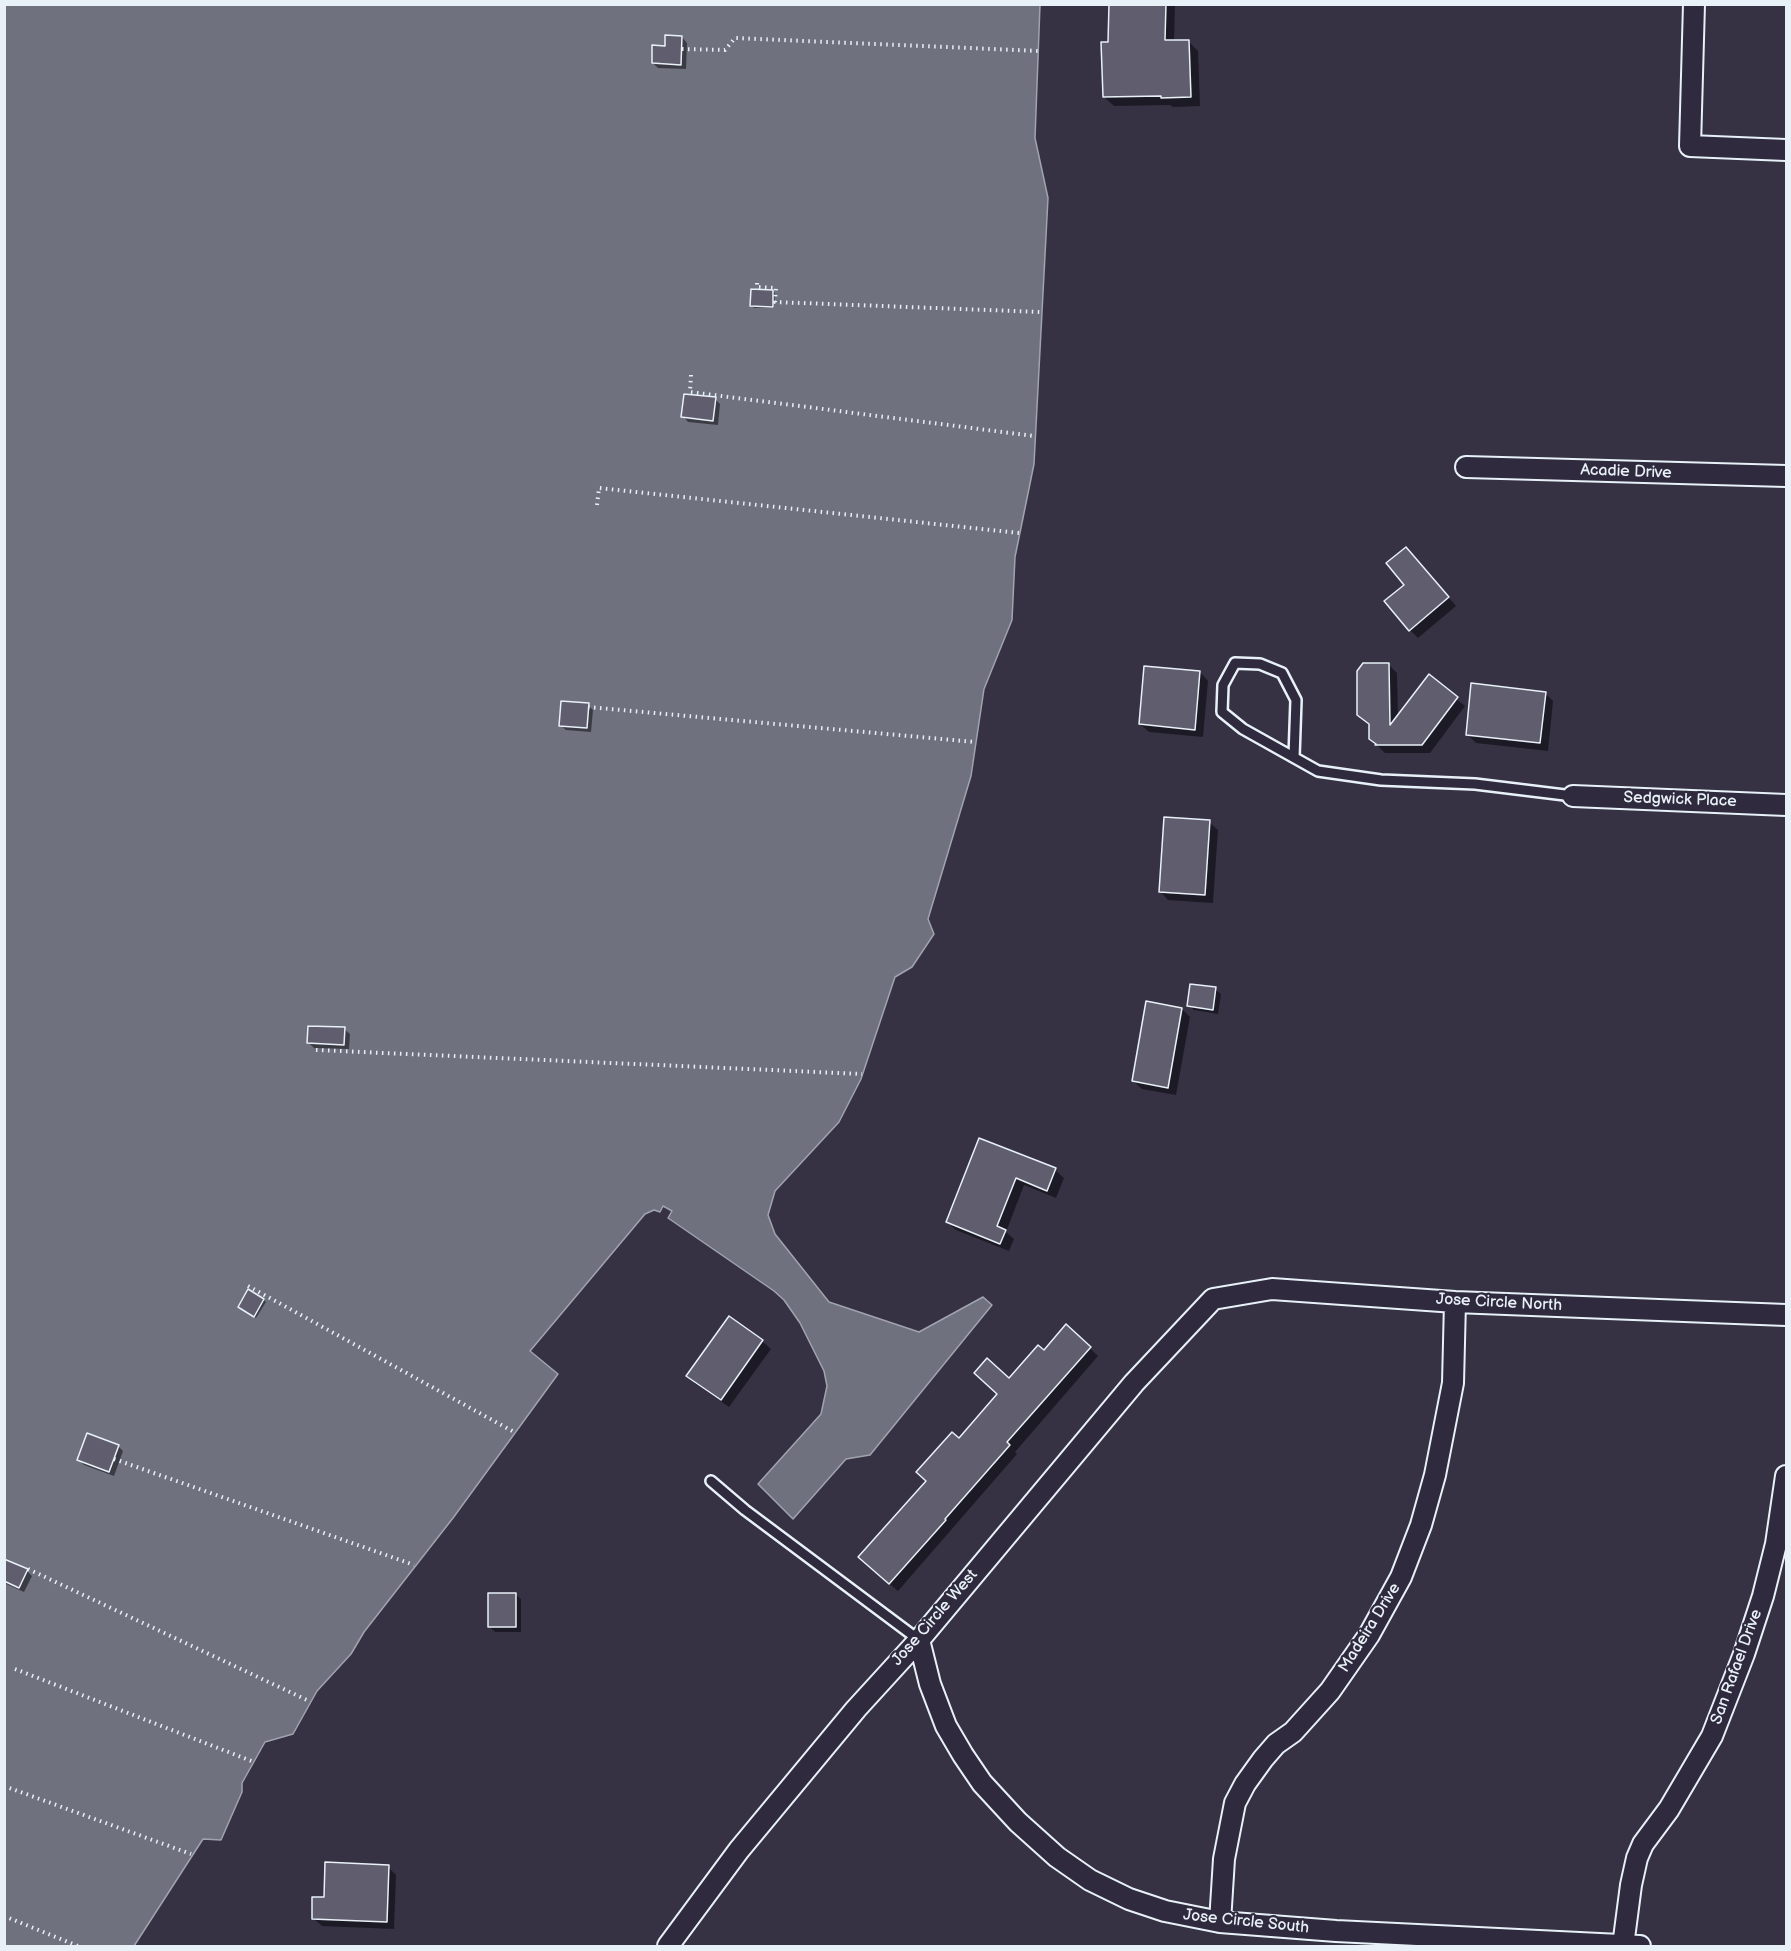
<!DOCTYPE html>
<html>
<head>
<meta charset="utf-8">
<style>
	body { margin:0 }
	#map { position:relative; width:1791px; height:1951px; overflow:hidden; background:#363244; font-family:"Balsamiq Sans",sans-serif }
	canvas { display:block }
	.frame { position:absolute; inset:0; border:6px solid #e8f1f8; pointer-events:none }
</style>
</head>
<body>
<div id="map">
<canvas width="1791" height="1951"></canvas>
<div class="frame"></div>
</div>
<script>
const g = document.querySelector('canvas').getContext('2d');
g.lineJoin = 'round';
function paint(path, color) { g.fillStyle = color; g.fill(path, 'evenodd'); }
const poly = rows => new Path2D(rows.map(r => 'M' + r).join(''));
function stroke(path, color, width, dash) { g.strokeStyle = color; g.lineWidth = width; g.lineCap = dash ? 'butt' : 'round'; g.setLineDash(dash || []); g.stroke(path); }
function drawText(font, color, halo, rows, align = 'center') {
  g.font = font + ' "Balsamiq Sans",sans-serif'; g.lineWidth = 4.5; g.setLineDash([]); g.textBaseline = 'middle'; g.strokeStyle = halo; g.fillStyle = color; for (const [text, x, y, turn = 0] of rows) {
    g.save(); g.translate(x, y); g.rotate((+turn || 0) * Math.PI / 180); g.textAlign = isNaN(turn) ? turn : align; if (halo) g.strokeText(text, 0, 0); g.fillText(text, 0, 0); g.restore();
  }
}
const water = poly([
	[5,5,1040,5,1035,138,1048,198,1034,464,1015,557,1012,620,984,689,971,776,928,919,934,934,912,967,895,977,861,1079,839,1122,775,1191,768,1215,775,1234,829,1302,919,1332,983,1297,992,1305,870,1455,846,1459,793,1519,758,1484,821,1414,827,1386,824,1371,800,1323,784,1300,774,1291,668,1218,672,1211,663,1206,660,1212,654,1210,645,1214,530,1351,558,1374,453,1518,364,1632,351,1654,317,1691,293,1734,265,1742,242,1783,242,1792,221,1840,203,1839,134,1946,5,1946,5,5]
]);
paint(water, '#70717f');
stroke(water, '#a0a4af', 1.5);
paint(poly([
	[1110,4,1175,4,1174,41,1188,41,1198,51,1200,106,1173,107,1170,105,1114,106,1104,97,1109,43],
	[682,37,687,43,686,69,658,68,653,63,666,48],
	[772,291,775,293,774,308,754,308,752,306],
	[715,399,720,404,718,425,688,422,683,416],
	[1414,557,1456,606,1418,638,1410,630,1407,585],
	[1389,665,1397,673,1398,718,1429,677,1465,706,1430,753,1385,753,1370,738,1370,725,1367,723],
	[1200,672,1208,681,1203,737,1149,732,1140,724],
	[1545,693,1553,701,1548,751,1476,743,1467,734],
	[588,705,593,710,591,732,566,730,560,725],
	[1209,822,1218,830,1213,903,1168,900,1160,891],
	[1215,989,1221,994,1218,1014,1194,1010,1189,1005],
	[1182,1009,1190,1017,1176,1095,1142,1089,1133,1081],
	[344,1029,350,1034,349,1049,314,1048,309,1043],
	[980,1140,1055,1170,1064,1178,1056,1198,1024,1185,1006,1232,1014,1239,1009,1251,956,1230,947,1222],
	[264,1300,266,1302,256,1318,242,1309],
	[729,1318,762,1341,771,1349,729,1407,696,1384,688,1376],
	[1066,1326,1098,1356,1015,1452,1017,1454,898,1591,868,1565,959,1440,1009,1380,1044,1352],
	[118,1446,123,1451,114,1476,84,1465,79,1460],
	[4,1560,27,1571,32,1576,24,1592,4,1583],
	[515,1594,521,1599,521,1632,495,1632,490,1627],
	[388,1867,396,1875,394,1929,322,1926,313,1918,325,1899]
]), '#0007');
const building = poly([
	[1109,4,1166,4,1165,40,1189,40,1191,97,1161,98,1161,96,1103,97,1101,42,1108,42,1109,4],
	[665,35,682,36,681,65,652,63,652,45,665,46,665,35],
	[751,289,773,290,773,307,750,306,751,289],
	[684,394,716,397,713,421,681,417,684,394],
	[1406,547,1449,597,1409,631,1384,601,1404,585,1386,563,1406,547],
	[1363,663,1389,663,1390,725,1429,674,1458,697,1422,745,1375,745,1376,744,1369,739,1369,724,1357,715,1357,671,1363,663],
	[1144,666,1200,671,1195,730,1139,724,1144,666],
	[1471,683,1546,692,1540,743,1466,735,1471,683],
	[561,701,589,703,587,728,559,726,561,701],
	[1164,817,1210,820,1205,895,1159,892,1164,817],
	[1190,984,1216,987,1213,1010,1187,1006,1190,984],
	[1146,1001,1182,1008,1168,1088,1132,1081,1146,1001],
	[308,1026,345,1027,344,1045,307,1043,308,1026],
	[979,1138,1056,1168,1047,1191,1016,1178,997,1226,1006,1230,1000,1244,946,1222,979,1138],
	[248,1289,264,1299,254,1317,238,1307,248,1289],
	[729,1316,763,1340,721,1400,686,1376,729,1316],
	[1066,1324,1091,1347,1007,1442,1010,1445,945,1519,946,1520,889,1584,858,1557,926,1481,916,1472,952,1432,959,1438,997,1394,974,1373,987,1358,1009,1378,1038,1345,1044,1350,1066,1324],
	[87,1433,119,1445,109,1472,77,1460,87,1433],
	[4,1559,28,1569,19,1588,4,1581,4,1559],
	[488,1593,516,1593,516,1627,488,1627,488,1593],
	[325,1862,389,1865,387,1922,312,1919,312,1897,324,1897,325,1862]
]);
paint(building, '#605e6e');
stroke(building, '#e8f1f8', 1.5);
const service = poly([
	[1294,757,1296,700,1282,673,1260,664,1235,663,1223,685,1222,712,1243,729,1318,771,1381,780,1475,784,1573,796],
	[711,1481,745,1510,919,1640]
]);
const minor = poly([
	[1694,4,1690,146,1786,150],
	[1466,467,1786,476],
	[1573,796,1786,805],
	[919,1640,930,1684,946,1726,963,1755,982,1783,1018,1822,1057,1857,1090,1880,1129,1899,1165,1911,1220,1922,1336,1931,1640,1946],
	[1220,1922,1224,1859,1235,1803,1245,1784,1263,1759,1276,1744,1293,1732,1330,1691,1369,1635,1401,1577,1421,1525,1435,1475,1453,1383,1455,1302],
	[668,1946,739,1850,856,1709,919,1640,1134,1383,1213,1299,1272,1289,1455,1302,1786,1315],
	[1623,1946,1631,1885,1637,1858,1643,1844,1669,1809,1712,1736,1744,1654,1763,1596,1776,1544,1786,1476]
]);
stroke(service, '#e8f1f8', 14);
stroke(minor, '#e8f1f8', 24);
stroke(poly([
	[682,49,725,50,735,38,1039,51],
	[757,283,757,287,776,288,775,302,1041,312],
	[691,375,690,392,1034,436],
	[597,505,599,488,1019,533],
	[588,707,975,742],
	[316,1050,862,1074],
	[248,1286,514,1432],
	[114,1459,414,1565],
	[28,1569,309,1701],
	[15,1669,254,1762],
	[4,1786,191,1854],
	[4,1916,78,1946]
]), '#e8f1f8', 4, [1.5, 4.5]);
stroke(service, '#2f2a3d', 9);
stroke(minor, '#2f2a3d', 20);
drawText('16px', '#e8f1f8', '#2f2a3d', [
	["Acadie Drive",1626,472,2],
	["Sedgwick Place",1680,800,2],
	["Jose Circle North",1499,1303,3],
	["Jose Circle West",935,1618,-49],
	["Madeira Drive",1370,1628,-58],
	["San Rafael Drive",1737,1667,-70],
	["Jose Circle South",1246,1922,6]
]);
</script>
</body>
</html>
